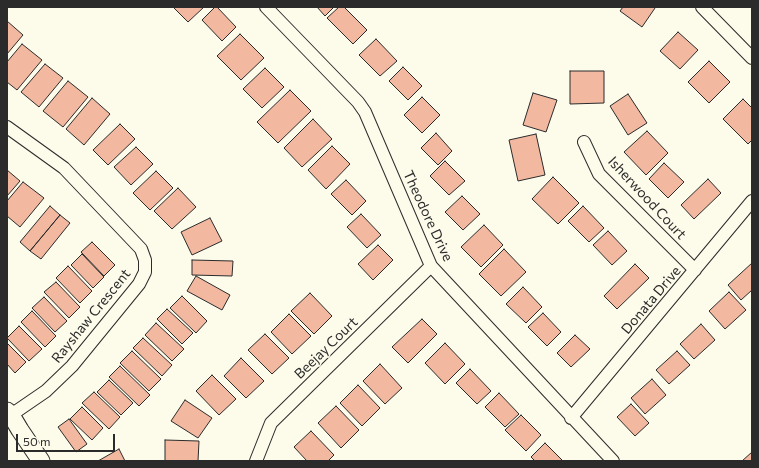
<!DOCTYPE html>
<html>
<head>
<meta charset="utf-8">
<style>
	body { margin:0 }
	#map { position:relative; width:759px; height:468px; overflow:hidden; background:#fdfbea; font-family:Commissioner,sans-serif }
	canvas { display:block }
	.frame { position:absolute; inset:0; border:8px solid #2b2b2b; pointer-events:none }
	.scale { position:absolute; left:16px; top:434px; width:99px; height:18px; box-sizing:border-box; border:2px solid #2b2b2b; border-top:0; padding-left:5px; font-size:12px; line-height:14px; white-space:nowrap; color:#2b2b2b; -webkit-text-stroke:3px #fdfbea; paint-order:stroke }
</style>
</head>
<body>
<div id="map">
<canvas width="759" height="468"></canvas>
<div class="frame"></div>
<div class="scale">50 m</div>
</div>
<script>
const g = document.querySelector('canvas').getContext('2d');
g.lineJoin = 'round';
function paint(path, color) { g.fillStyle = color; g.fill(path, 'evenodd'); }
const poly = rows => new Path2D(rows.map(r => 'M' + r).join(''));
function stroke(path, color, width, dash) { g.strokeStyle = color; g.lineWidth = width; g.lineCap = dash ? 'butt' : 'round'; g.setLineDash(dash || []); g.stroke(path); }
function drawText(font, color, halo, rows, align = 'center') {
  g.font = font + ' Commissioner,sans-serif'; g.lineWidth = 3; g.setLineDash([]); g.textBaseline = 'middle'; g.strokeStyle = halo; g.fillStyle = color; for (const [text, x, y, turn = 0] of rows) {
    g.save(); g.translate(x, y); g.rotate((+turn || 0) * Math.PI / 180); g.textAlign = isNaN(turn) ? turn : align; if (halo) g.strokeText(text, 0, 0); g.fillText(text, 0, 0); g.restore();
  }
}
const building = poly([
	[173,7,204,7,188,22,173,7],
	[215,7,217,7,236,27,222,41,202,20,215,7],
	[317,7,334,7,325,16,317,7],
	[339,7,344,7,367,30,353,44,327,18,339,7],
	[623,7,654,7,655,8,642,27,620,11,623,7],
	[7,21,23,35,7,54,7,21],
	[678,32,698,50,680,69,660,51,678,32],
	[240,34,264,58,241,80,217,56,240,34],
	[376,39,397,61,380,76,359,55,376,39],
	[22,44,42,60,17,90,7,82,7,62,22,44],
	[709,61,730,82,709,103,688,82,709,61],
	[45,64,63,78,39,107,21,92,45,64],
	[403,67,422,86,408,100,389,81,403,67],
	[265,68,284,87,262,108,243,89,265,68],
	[570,71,604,71,604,103,570,104,570,71],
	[68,81,88,97,63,127,43,111,68,81],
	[290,90,311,111,278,143,257,122,290,90],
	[533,93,557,100,546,132,523,125,533,93],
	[628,94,647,123,628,135,610,106,628,94],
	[422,97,440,115,422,133,404,115,422,97],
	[92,98,110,114,84,145,66,129,92,98],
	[743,99,752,108,752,140,748,144,723,119,743,99],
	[313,119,332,139,302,167,284,148,313,119],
	[120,124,135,139,108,165,93,150,120,124],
	[647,131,668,153,646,175,624,152,647,131],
	[436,133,452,151,438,165,421,148,436,133],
	[536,134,545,175,518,181,509,140,536,134],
	[332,146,350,164,326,189,308,170,332,146],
	[136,147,153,164,131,185,114,167,136,147],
	[445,161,465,181,449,195,430,176,445,161],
	[664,163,684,182,668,198,649,179,664,163],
	[7,170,20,181,7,196,7,170],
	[156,171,173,188,150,210,133,193,156,171],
	[553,177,579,203,558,224,532,199,553,177],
	[708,179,721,193,694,219,681,205,708,179],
	[346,180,366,201,352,215,331,194,346,180],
	[23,182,44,198,20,227,7,216,7,201,23,182],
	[178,188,196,207,172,229,154,211,178,188],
	[462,196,480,214,463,230,445,212,462,196],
	[50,206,60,215,30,251,20,242,50,206],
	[583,206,604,228,589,242,568,221,583,206],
	[361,214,381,235,367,248,347,227,361,214],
	[60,215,70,223,41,259,30,251,60,215],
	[210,218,222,241,192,255,181,232,210,218],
	[484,225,503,245,481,267,461,247,484,225],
	[608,231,627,251,612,265,593,245,608,231],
	[92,242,115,265,104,276,81,252,92,242],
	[378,245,393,260,373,280,358,264,378,245],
	[504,249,526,272,501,296,479,274,504,249],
	[82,254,104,277,93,288,71,265,82,254],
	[192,260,233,261,232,276,192,275,192,260],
	[752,263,752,290,741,300,728,285,752,263],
	[635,264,649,278,617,309,604,296,635,264],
	[68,266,92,291,80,303,56,278,68,266],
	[196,276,230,295,222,310,187,291,196,276],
	[56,282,80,307,69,318,44,292,56,282],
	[523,287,542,307,526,323,506,304,523,287],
	[729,292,746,310,725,329,709,311,729,292],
	[310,293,332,316,314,334,291,311,310,293],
	[182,296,207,321,196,333,170,308,182,296],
	[44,297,67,321,55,332,32,308,44,297],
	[167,309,193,333,182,344,157,319,167,309],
	[32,311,56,336,45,347,21,322,32,311],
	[543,313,561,332,547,346,528,327,543,313],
	[289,314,311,336,292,354,271,332,289,314],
	[422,319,437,334,408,363,392,347,422,319],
	[156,323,184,349,172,361,145,335,156,323],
	[701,324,715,340,694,359,680,344,701,324],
	[19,326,42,349,29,361,7,338,19,326],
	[265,334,289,358,272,374,248,350,265,334],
	[575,335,590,349,571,367,557,353,575,335],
	[143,338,172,365,162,376,133,348,143,338],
	[7,343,26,362,15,373,7,364,7,343],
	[445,343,465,364,445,384,425,363,445,343],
	[132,351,161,379,149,391,120,363,132,351],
	[677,351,690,365,669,384,656,370,677,351],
	[241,358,264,381,246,398,224,376,241,358],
	[380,364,402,388,385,404,363,381,380,364],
	[120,366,150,395,139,406,109,377,120,366],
	[470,369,491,391,477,404,456,383,470,369],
	[212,375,236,399,219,415,196,391,212,375],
	[652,379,666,395,645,414,631,398,652,379],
	[109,380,133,403,121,415,97,392,109,380],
	[358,385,380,408,362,426,340,403,358,385],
	[94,392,120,417,109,429,82,403,94,392],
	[499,393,519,414,505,427,485,407,499,393],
	[185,400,212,418,198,438,171,421,185,400],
	[631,404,649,423,635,436,617,417,631,404],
	[336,406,359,430,341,448,318,423,336,406],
	[82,407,103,428,92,440,70,419,82,407],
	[521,415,541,435,526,451,505,430,521,415],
	[69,419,87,444,76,452,58,427,69,419],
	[311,431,334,455,328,461,307,461,294,447,311,431],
	[165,440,199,441,198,461,165,461,165,440],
	[545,443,563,461,535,461,531,457,545,443],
	[119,449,125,461,98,461,119,449],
	[752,452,752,461,742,461,752,452]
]);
paint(building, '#f2b8a0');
stroke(building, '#2b2b2b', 1);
const street = poly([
	[266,7,358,102,365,112,431,266,613,461],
	[702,7,752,58],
	[7,127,64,168,141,249,145,260,145,272,139,284,72,366,46,391,11,415],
	[584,142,599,174,695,270],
	[571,418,752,201],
	[256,461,271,423,431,266]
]);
const secondary = poly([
	[7,411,11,415,20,430,41,461]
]);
stroke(street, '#2b2b2b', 14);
stroke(secondary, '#2b2b2b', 19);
stroke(street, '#fdfbea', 12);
stroke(secondary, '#fdfbea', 17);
drawText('14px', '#2b2b2b', '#fdfbea', [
	["Isherwood Court",647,198,47],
	["Theodore Drive",428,216,65],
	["Donata Drive",651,300,-50],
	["Rayshaw Crescent",91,316,-51],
	["Beejay Court",326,348,-44]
]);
</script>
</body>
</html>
